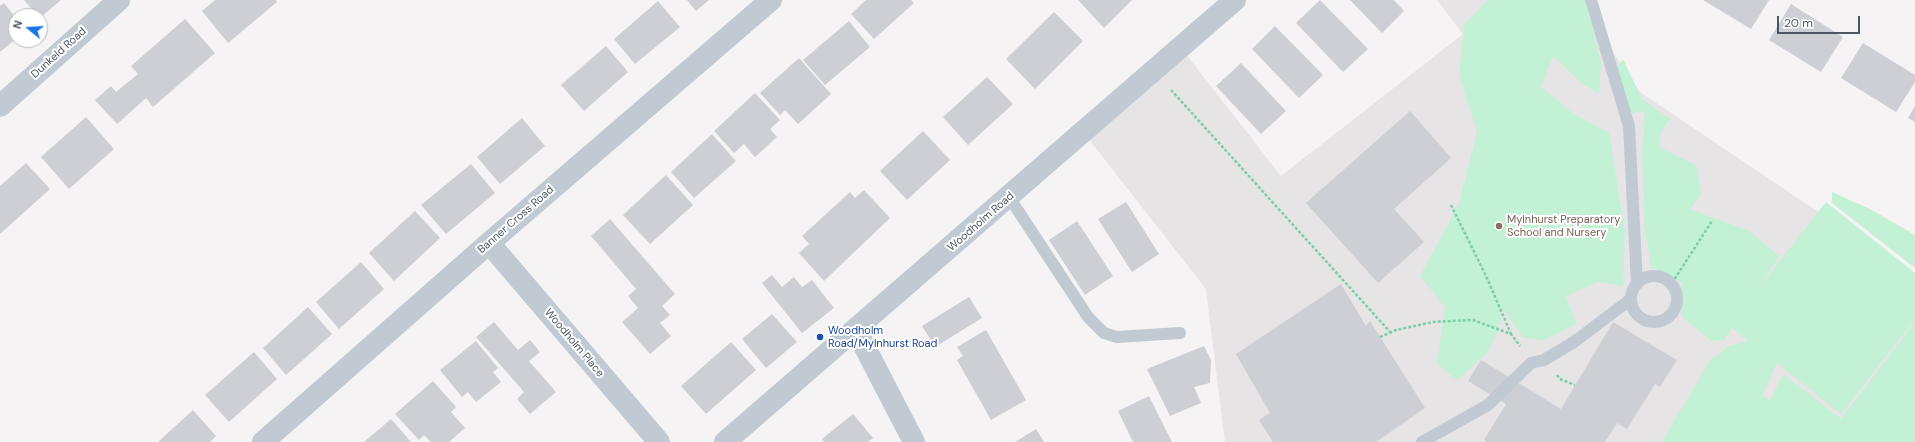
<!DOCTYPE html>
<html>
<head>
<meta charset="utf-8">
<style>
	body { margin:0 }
	#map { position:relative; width:1915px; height:442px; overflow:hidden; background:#f5f3f3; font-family:"DM Sans",sans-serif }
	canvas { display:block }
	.north { position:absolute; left:8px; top:8px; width:40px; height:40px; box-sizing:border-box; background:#fff; border:1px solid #b7bbc0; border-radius:50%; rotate:288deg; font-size:11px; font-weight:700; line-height:16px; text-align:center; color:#4a5661 }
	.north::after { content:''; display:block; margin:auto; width:14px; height:18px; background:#1a73e8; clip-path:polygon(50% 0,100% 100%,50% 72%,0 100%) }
	.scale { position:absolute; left:1777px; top:16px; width:83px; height:18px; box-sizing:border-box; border:2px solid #4a5661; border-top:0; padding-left:5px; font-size:12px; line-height:14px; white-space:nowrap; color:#4a5661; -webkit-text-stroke:3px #fff; paint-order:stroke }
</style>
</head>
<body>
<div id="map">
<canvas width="1915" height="442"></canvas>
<div class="north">N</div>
<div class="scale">20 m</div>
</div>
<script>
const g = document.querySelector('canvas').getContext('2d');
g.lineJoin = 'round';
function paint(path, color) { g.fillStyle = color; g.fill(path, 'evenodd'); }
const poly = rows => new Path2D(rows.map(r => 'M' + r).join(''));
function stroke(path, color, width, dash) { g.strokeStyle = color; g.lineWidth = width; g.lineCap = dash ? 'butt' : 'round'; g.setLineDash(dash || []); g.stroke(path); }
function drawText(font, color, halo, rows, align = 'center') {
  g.font = font + ' "DM Sans",sans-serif'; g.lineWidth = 4; g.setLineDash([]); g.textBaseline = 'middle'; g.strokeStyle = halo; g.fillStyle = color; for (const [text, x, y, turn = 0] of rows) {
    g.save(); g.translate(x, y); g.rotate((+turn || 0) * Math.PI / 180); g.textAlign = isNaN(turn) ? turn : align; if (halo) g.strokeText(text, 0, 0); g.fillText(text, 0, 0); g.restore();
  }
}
paint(poly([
	[1437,0,1578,0,1640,92,1915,277,1915,442,1225,442,1206,289,1084,133,1185,53,1281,176,1463,34]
]), '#e6e4e5');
paint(poly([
	[1488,0,1585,0,1601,62,1599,94,1584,85,1553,56,1541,87,1574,114,1609,133,1625,232,1623,286,1598,282,1566,296,1576,324,1543,341,1523,337,1501,307,1502,320,1488,352,1457,380,1437,364,1445,307,1420,276,1459,204,1477,132,1459,74,1464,25],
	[1623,59,1642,99,1670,119,1660,133,1660,148,1696,165,1701,194,1690,209,1749,231,1779,256,1757,290,1826,202,1915,273,1915,319,1841,414,1777,363,1762,395,1770,401,1783,374,1841,419,1915,322,1915,442,1662,442,1712,357,1717,356,1728,346,1748,341,1732,328,1724,340,1712,341,1681,316,1682,283,1651,267,1645,230,1642,153,1645,111,1631,114,1617,68],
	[1832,192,1872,210,1915,235,1915,268,1832,203]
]), '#c3f1d5');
paint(poly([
	[24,0,61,0,40,18,40,16,38,16],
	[215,0,276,0,277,2,228,43,202,11],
	[687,0,709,0,696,11],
	[866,0,911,0,914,3,874,39,851,14],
	[1078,0,1132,0,1104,28],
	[1320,0,1368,49,1343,72,1296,23],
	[1350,0,1394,0,1404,11,1382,33],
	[1703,0,1769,0,1751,29],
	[658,1,680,27,635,64,614,39],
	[4,3,16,18,16,39,0,52,0,6],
	[1791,4,1843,37,1821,72,1769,40],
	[1054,12,1083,41,1035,89,1006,59],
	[185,19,215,53,153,107,146,98,117,124,95,100,111,86,116,92,138,74,131,66],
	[849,21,870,47,825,85,803,60],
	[1275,26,1323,75,1299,98,1252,49],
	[1863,43,1915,75,1915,82,1896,112,1841,78],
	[606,46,628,72,584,111,561,85],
	[799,58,831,94,798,124,785,110,780,115,760,93],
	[1241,63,1286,111,1261,134,1216,86],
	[987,77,1013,104,968,145,943,117],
	[755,93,780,120,770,129,777,137,755,157,744,144,734,153,714,131],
	[1915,106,1915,122,1908,118],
	[1410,111,1451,158,1394,209,1424,242,1378,283,1306,203],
	[86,117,114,149,69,189,41,157],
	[522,118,545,146,500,184,477,157],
	[923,131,950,160,907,200,880,171],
	[712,134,736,161,694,198,671,172],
	[26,163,50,189,0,234,0,186],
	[471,164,495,193,446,234,421,205],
	[666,175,693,205,650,244,623,215],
	[864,190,890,218,824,281,799,253,809,244,802,236,850,192,855,198],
	[1126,202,1159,254,1132,272,1098,219],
	[415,211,440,238,394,281,369,253],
	[610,219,675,294,662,306,670,315,660,323,671,336,650,354,622,322,638,308,628,296,636,289,591,236],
	[1077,221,1113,276,1085,295,1049,240],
	[361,262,384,289,339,329,316,302],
	[772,275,782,287,794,277,802,287,812,280,834,308,802,333,762,283],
	[1341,284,1366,326,1370,321,1425,408,1376,442,1273,442,1259,420,1270,413,1236,354],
	[969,297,982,318,935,347,922,326],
	[308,307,332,334,286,375,263,348],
	[772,314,797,342,766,368,742,339],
	[494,322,518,350,530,340,540,352,529,361,556,392,530,414,517,399,524,392,476,337],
	[1613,322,1677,360,1660,387,1655,384,1627,429,1617,423,1605,442,1487,442,1484,440,1506,404,1468,381,1481,360,1561,409],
	[986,330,1026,400,991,420,957,360,963,356,957,347],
	[476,341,498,368,493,372,501,382,476,402,468,392,462,397,440,370],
	[731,342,756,370,706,414,681,386],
	[1204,346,1211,360,1210,383,1194,387,1201,403,1170,416,1147,369],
	[254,352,277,379,229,422,205,395],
	[433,381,456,407,451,412,465,428,449,442,431,442,424,435,419,440,395,414],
	[1149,396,1172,442,1133,442,1118,411],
	[193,410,216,436,210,442,158,442],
	[853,414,873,438,868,442,824,442,822,439],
	[391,419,411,442,364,442],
	[1036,429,1044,442,1015,442]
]), '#cdcfd5');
stroke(poly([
	[1171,90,1391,333],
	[1451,205,1487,278,1511,334],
	[1672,283,1712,221],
	[1380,337,1396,330,1433,322,1473,320,1511,334,1520,346],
	[1557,375,1560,379,1575,385]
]), '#7ad0a6', 2.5, [3, 2]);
stroke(poly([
	[1591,0,1629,126,1637,284],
	[1009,197,1088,317,1104,333,1117,337,1180,333],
	'1631 299a23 23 0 1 1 46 0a23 23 0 1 1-46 0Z',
	[1422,442,1488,405,1531,363,1544,360,1574,342,1631,299]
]), '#c1cad2', 12);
stroke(poly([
	[0,106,119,0],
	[489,243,659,442],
	[856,330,914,442],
	[263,442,489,243,771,0],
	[725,442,1235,0]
]), '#c1cad2', 22);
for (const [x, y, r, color] of [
	[1499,226,4,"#8d6e63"],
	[820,337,4,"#1a4fb4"]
]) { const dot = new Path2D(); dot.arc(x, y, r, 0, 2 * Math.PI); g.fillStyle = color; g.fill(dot); stroke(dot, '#fff', 1.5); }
drawText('11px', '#4a5661', '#fff', [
	["Dunkeld Road",59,53,-42],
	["Banner Cross Road",516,220,-41],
	["Woodholm Road",981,222,-41],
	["Woodholm Place",574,343,50]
]);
drawText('11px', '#785e54', '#fff', [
	["Mylnhurst Preparatory",1507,220],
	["School and Nursery",1507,233]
], 'left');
drawText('11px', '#164399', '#fff', [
	["Woodholm",828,331],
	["Road/Mylnhurst Road",828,344]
], 'left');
</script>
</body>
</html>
